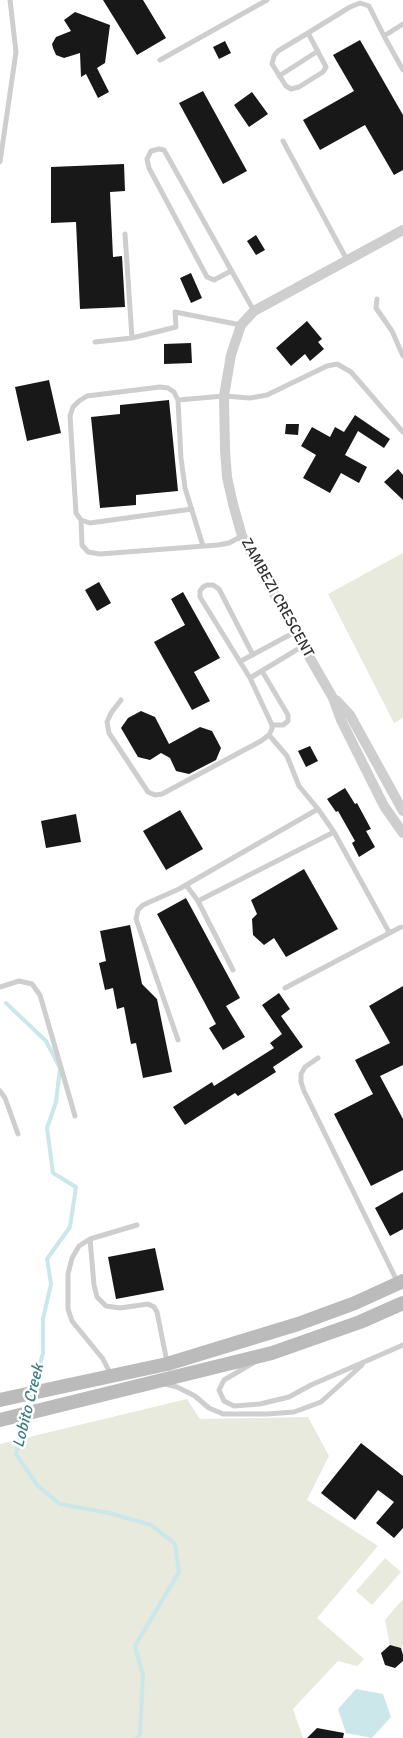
<!DOCTYPE html>
<html>
<head>
<meta charset="utf-8">
<style>
	body { margin:0 }
	canvas { display:block; background:#fff }
</style>
</head>
<body>
<canvas width="403" height="1738"></canvas>
<script>
const g = document.querySelector('canvas').getContext('2d');
g.lineJoin = 'round';
function paint(path, color) { g.fillStyle = color; g.fill(path, 'evenodd'); }
const poly = rows => new Path2D(rows.map(r => 'M' + r).join(''));
function stroke(path, color, width, dash) { g.strokeStyle = color; g.lineWidth = width; g.lineCap = dash ? 'butt' : 'round'; g.setLineDash(dash || []); g.stroke(path); }
function drawText(font, color, halo, rows, align = 'center') {
  g.font = font + ' Signika,sans-serif'; g.lineWidth = 5; g.setLineDash([]); g.textBaseline = 'middle'; g.strokeStyle = halo; g.fillStyle = color; for (const [text, x, y, turn = 0] of rows) {
    g.save(); g.translate(x, y); g.rotate((+turn || 0) * Math.PI / 180); g.textAlign = isNaN(turn) ? turn : align; if (halo) g.strokeText(text, 0, 0); g.fillText(text, 0, 0); g.restore();
  }
}
paint(poly([
	[403,553,403,718,394,723,328,594],
	[187,1399,200,1419,308,1417,329,1456,307,1500,378,1546,317,1618,364,1659,357,1666,338,1661,293,1709,303,1738,0,1738,0,1444],
	[385,1558,401,1572,372,1605,356,1591],
	[403,1599,403,1645,401,1648,390,1645,385,1620]
]), '#e8eadd');
paint(poly([
	[356,1689,383,1694,391,1717,372,1738,346,1733,338,1709]
]), '#cbe7e9');
stroke(poly([
	[6,1003,46,1041,60,1068,56,1102,47,1128,53,1173,76,1187,70,1227,47,1259,51,1284,43,1319,43,1353,33,1390],
	[26,1416,16,1454,38,1486,60,1504,109,1513,151,1525,175,1544,179,1572,135,1646,143,1676,140,1734,137,1738]
]), '#cbe7e9', 4);
paint(poly([
	[103,0,143,0,166,38,137,55],
	[75,12,110,25,105,63,97,68,109,92,98,98,86,74,81,77,80,53,64,58,56,55,53,48,52,44,56,37,71,31,64,20],
	[360,40,403,115,403,170,394,175,365,125,320,150,303,120,354,91,333,55],
	[225,41,231,53,219,59,213,47],
	[203,91,247,171,223,184,179,103],
	[252,92,268,114,249,127,234,105],
	[124,164,125,191,110,192,113,257,122,256,125,307,80,309,76,222,51,223,51,167],
	[256,235,265,250,256,255,247,241],
	[191,273,202,298,191,303,180,278],
	[307,321,322,339,318,342,324,349,310,361,305,354,291,366,276,348],
	[191,343,192,363,164,364,164,344],
	[49,380,61,433,27,441,15,387],
	[169,400,178,491,136,495,136,505,100,508,91,417,120,414,120,405],
	[355,415,390,439,384,448,358,431,345,455,367,467,359,483,341,473,330,493,303,478,316,455,301,446,312,427,330,437,335,427,344,432],
	[286,424,299,424,298,435,285,434],
	[398,469,403,475,403,500,384,482],
	[99,582,111,603,97,611,85,590],
	[183,592,220,658,194,672,210,701,192,710,154,642,185,625,171,599],
	[141,711,155,717,169,744,200,727,212,731,221,748,216,760,189,774,176,771,170,758,161,753,150,760,138,757,121,728,128,718],
	[310,746,318,761,306,767,298,751],
	[345,788,355,804,357,803,371,829,366,831,375,847,359,857,352,843,355,841,338,811,336,812,327,799],
	[180,810,203,849,166,870,143,831],
	[76,814,81,842,46,848,41,821],
	[304,869,338,929,286,957,274,938,264,945,253,935,252,919,257,914,251,900],
	[186,898,240,998,226,1006,245,1037,223,1050,209,1028,216,1024,157,914],
	[130,925,142,984,157,999,172,1072,143,1078,136,1043,131,1044,124,1007,117,1009,113,988,105,990,99,963,106,961,100,931],
	[403,986,403,1065,380,1076,403,1119,403,1170,371,1186,334,1114,373,1094,355,1060,390,1043,369,1006],
	[279,993,290,1009,281,1016,303,1047,273,1067,276,1072,238,1096,235,1093,185,1125,173,1107,212,1082,214,1086,274,1048,270,1043,282,1034,262,1005],
	[403,1192,403,1229,390,1236,375,1208],
	[155,1248,164,1290,116,1299,108,1257],
	[361,1443,403,1476,403,1528,394,1538,376,1523,394,1502,378,1490,355,1520,321,1493],
	[390,1645,401,1648,403,1655,403,1661,395,1668,385,1665,381,1653],
	[317,1728,344,1733,343,1738,307,1738]
]), '#181818');
stroke(poly([
	[308,33,326,67,323,72,299,87,291,89,286,86,272,64,274,56,278,51,308,33,350,7,360,3,369,6,384,36,403,24],
	[384,36,403,70],
	[160,60,267,0],
	[279,76,318,51],
	[283,141,347,260],
	[0,162,16,52,10,0],
	[125,234,132,338,176,327,175,312,241,325],
	[231,271,214,280,207,277,149,168,147,159,151,151,159,149,164,150,254,311],
	[377,299,376,308,392,331,403,356],
	[95,342,132,338],
	[178,400,181,458,185,488,203,546],
	[192,509,90,523,81,520,76,513,70,416,73,407,79,401,87,396,160,387,168,388,174,392,178,400,224,396,250,398,267,395,327,366,337,364,351,372,403,432],
	[81,520,82,545,88,552,100,554,218,545,229,543,242,536],
	[241,661,295,632],
	[262,671,288,715,288,721,283,725,272,725],
	[250,678,303,646],
	[121,700,111,713,107,722,109,733,148,792,155,795,162,794,261,741,269,735,272,729,272,725,250,678,200,597,200,591,203,587,207,585,213,585,219,589,253,655],
	[269,735,287,756,299,786,318,809,334,832,389,932],
	[186,885,198,901,233,970],
	[198,901,334,832],
	[0,987,19,981,32,984,40,995,75,1116],
	[285,988,401,927],
	[178,1040,136,919,138,910,143,905,179,889,318,809],
	[318,1058,305,1067,301,1074,301,1082,304,1091,398,1283],
	[0,1091,5,1098,18,1134],
	[90,1239,94,1285,97,1297,106,1306,120,1308,148,1304,154,1307,157,1312,167,1362],
	[253,1363,224,1380,219,1390,224,1401,234,1406,260,1404,289,1397,311,1385,403,1345],
	[111,1375,103,1359,72,1321,68,1309,68,1274,72,1258,79,1246,90,1239,137,1225],
	[165,1384,177,1387,195,1396,209,1408,223,1414,267,1414,294,1412,321,1402,362,1365]
]), '#cecece', 5);
stroke(poly([
	[403,230,254,311,241,325,231,355,224,396,225,450,227,477,233,504,242,536,303,646,333,698,341,720,384,806,403,833],
	[336,700,350,715,403,811]
]), '#cecece', 10);
stroke(poly([
	[0,1400,167,1364,298,1324,355,1303,403,1281],
	[0,1420,272,1353,360,1322,403,1303]
]), '#bbb', 14);
drawText('15px', '#313131', '#fff', [
	["ZAMBEZI CRESCENT",277,598,61]
]);
drawText('italic 16px', '#3d7f83', '#fff', [
	["Lobito Creek",29,1406,-76]
]);
</script>
</body>
</html>
